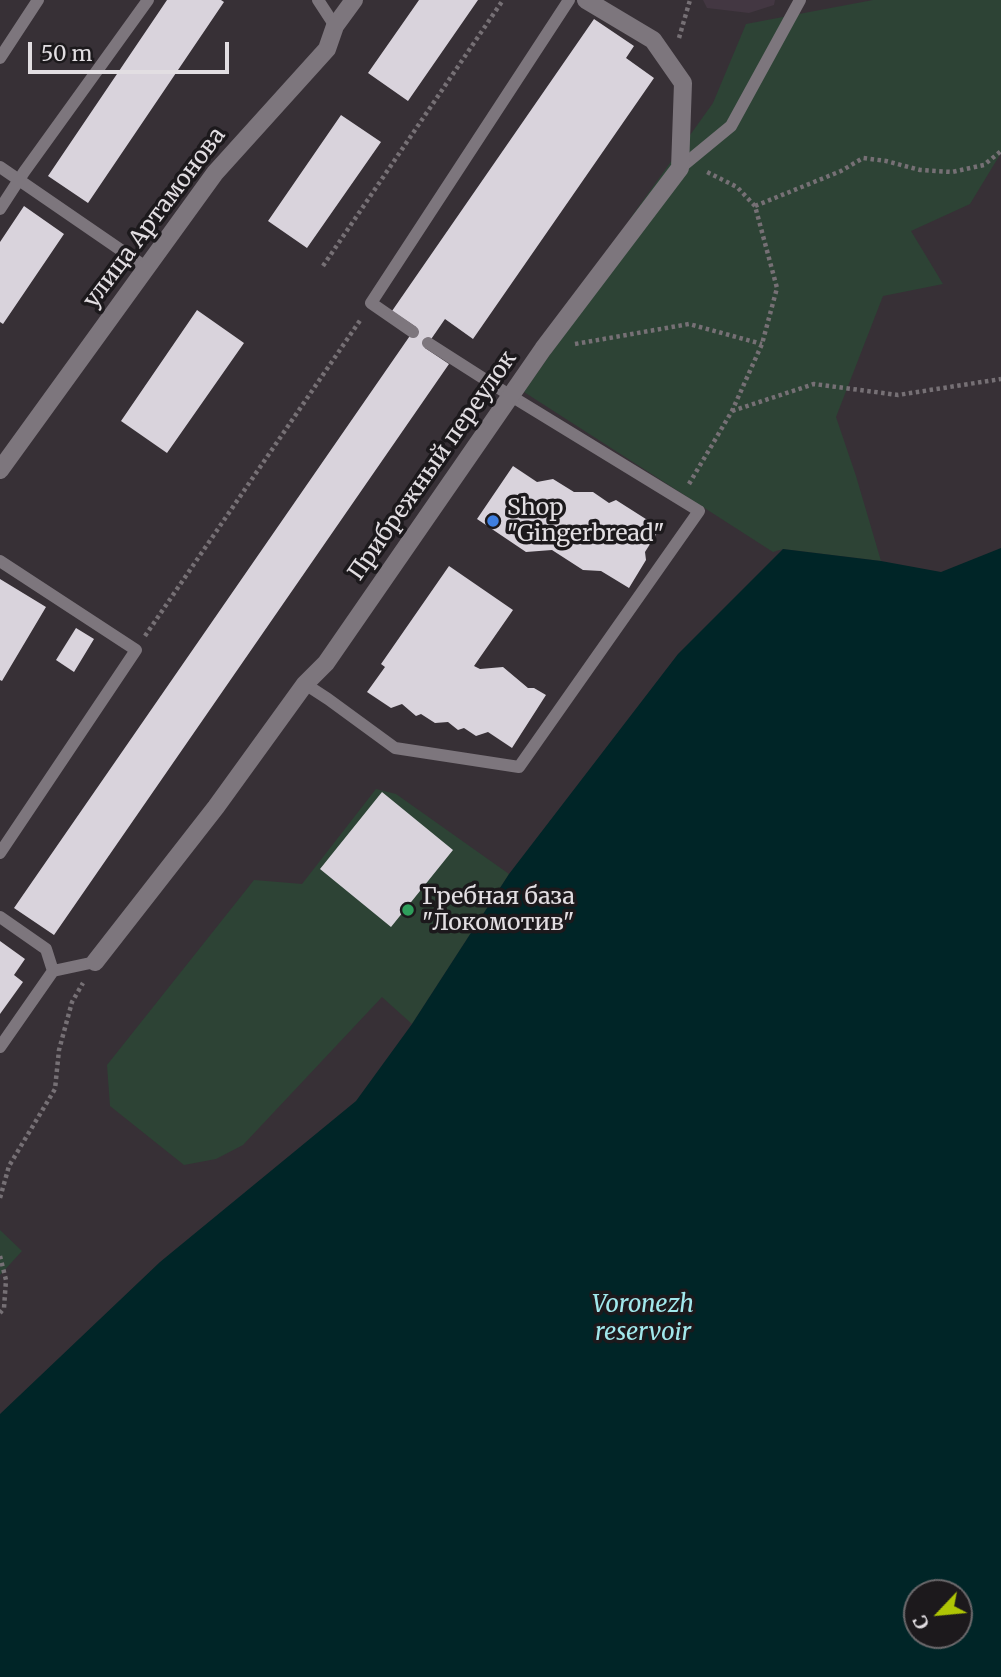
<!DOCTYPE html>
<html>
<head>
<meta charset="utf-8">
<style>
	body { margin:0 }
	#map { position:relative; width:1001px; height:1677px; overflow:hidden; background:#373036; font-family:Merriweather,serif }
	canvas { display:block }
	.north { position:absolute; left:903px; top:1579px; width:70px; height:70px; box-sizing:border-box; background:#1c191c; border:2px solid #6b686b; border-radius:50%; rotate:244deg; font-size:19px; font-weight:700; line-height:28px; text-align:center; color:#e2dee2 }
	.north::after { content:''; display:block; margin:auto; width:24px; height:32px; background:#afc505; clip-path:polygon(50% 0,100% 100%,50% 72%,0 100%) }
	.scale { position:absolute; left:28px; top:42px; width:201px; height:32px; box-sizing:border-box; border:4px solid #e2dee2; border-top:0; padding-left:9px; font-size:21px; line-height:24px; white-space:nowrap; color:#e2dee2; -webkit-text-stroke:5px #1c191c; paint-order:stroke }
</style>
</head>
<body>
<div id="map">
<canvas width="1001" height="1677"></canvas>
<div class="north">С</div>
<div class="scale">50 m</div>
</div>
<script>
const g = document.querySelector('canvas').getContext('2d');
g.lineJoin = 'round';
function paint(path, color) { g.fillStyle = color; g.fill(path, 'evenodd'); }
const poly = rows => new Path2D(rows.map(r => 'M' + r).join(''));
function stroke(path, color, width, dash) { g.strokeStyle = color; g.lineWidth = width; g.lineCap = dash ? 'butt' : 'round'; g.setLineDash(dash || []); g.stroke(path); }
function drawText(font, color, halo, rows, align = 'center') {
  g.font = font + ' Merriweather,serif'; g.lineWidth = 7; g.setLineDash([]); g.textBaseline = 'middle'; g.strokeStyle = halo; g.fillStyle = color; for (const [text, x, y, turn = 0] of rows) {
    g.save(); g.translate(x, y); g.rotate((+turn || 0) * Math.PI / 180); g.textAlign = isNaN(turn) ? turn : align; if (halo) g.strokeText(text, 0, 0); g.fillText(text, 0, 0); g.restore();
  }
}
paint(poly([
	[703,0,775,0,774,5,749,13,707,8]
]), '#433742');
paint(poly([
	[873,0,1001,0,1001,153,970,204,911,231,943,284,883,296,836,417,856,476,881,561,783,549,773,552,524,392,569,327,632,216,713,103,746,24],
	[376,789,396,794,509,874,412,1024,382,997,243,1145,216,1159,184,1165,110,1106,107,1065,254,880,302,884],
	[0,1230,22,1251,0,1275]
]), '#2d4335');
paint(poly([
	[1001,548,1001,1677,0,1677,0,1414,160,1262,356,1101,412,1024,509,874,678,654,783,549,881,561,941,572],
	[917,1593,959,1593,959,1635,917,1635]
]), '#002527');
paint(poly([
	[167,0,221,0,224,2,88,203,48,176],
	[419,0,478,0,408,101,368,73],
	[594,19,634,46,626,58,654,78,473,339,445,319,425,348,449,364,54,935,14,908,416,327,392,311],
	[341,115,381,142,307,248,268,221],
	[24,206,64,234,3,324,0,322,0,242],
	[197,310,244,343,167,453,121,421],
	[513,466,537,482,553,479,574,492,593,492,609,503,616,500,660,528,645,552,646,560,629,588,601,571,583,570,552,550,526,552,477,519],
	[449,566,513,610,474,666,480,669,503,667,528,688,534,688,546,695,512,748,488,732,476,736,464,728,458,730,448,722,435,723,421,714,416,716,402,704,391,708,367,692,385,667,381,664],
	[0,579,46,607,2,681,0,680],
	[76,628,94,639,74,672,56,660],
	[382,792,453,850,391,927,320,869],
	[0,941,25,959,14,975,23,982,0,1014]
]), '#d9d3dc');
stroke(poly([
	[679,38,690,0],
	[755,206,841,171,863,158,886,161,920,170,952,172,984,165,1001,151],
	[323,266,503,0],
	[575,344,689,324,762,344],
	[732,411,814,384,898,395,1001,379],
	[689,484,732,411,762,344,777,288,755,206,737,187,705,171],
	[145,636,361,319],
	[0,1198,9,1166,55,1089,59,1050,72,1002,83,983],
	[0,1256,6,1280,4,1308,0,1313]
]), '#767075', 4.5, [3.5, 3.5]);
stroke(poly([
	[318,0,335,26],
	[0,58,38,0],
	[0,167,147,268],
	[680,168,731,126,800,0],
	[0,209,24,172,148,0],
	[413,332,371,303,569,0],
	[0,561,136,650,0,853],
	[305,684,328,699,395,748,519,767,699,511,511,396,428,343],
	[0,917,46,949,53,971],
	[0,1047,53,971,95,962]
]), '#7d767d', 12);
stroke(poly([
	[0,470,215,173,327,49,335,26,354,0],
	[95,962,216,807,305,684,326,663,543,349,680,168,683,83,653,40,586,0]
]), '#7d767d', 18);
for (const [x, y, r, color] of [
	[493,521,7,"#3f7fe0"],
	[408,910,7,"#2e9e5b"]
]) { const dot = new Path2D(); dot.arc(x, y, r, 0, 2 * Math.PI); g.fillStyle = color; g.fill(dot); stroke(dot, '#1c191c', 2.5); }
drawText('23px', '#e2dee2', '#1c191c', [
	["улица Артамонова",155,218,-53],
	["Прибрежный переулок",433,466,-55]
]);
drawText('23px', '#e2dee2', '#1c191c', [
	["Shop",507,508],
	["\"Gingerbread\"",507,534],
	["Гребная база",422,897],
	["\"Локомотив\"",422,923]
], 'left');
drawText('italic 24px', '#a1e8ec', '#1c191c', [
	["Voronezh",643,1305],
	["reservoir",643,1333]
]);
</script>
</body>
</html>
